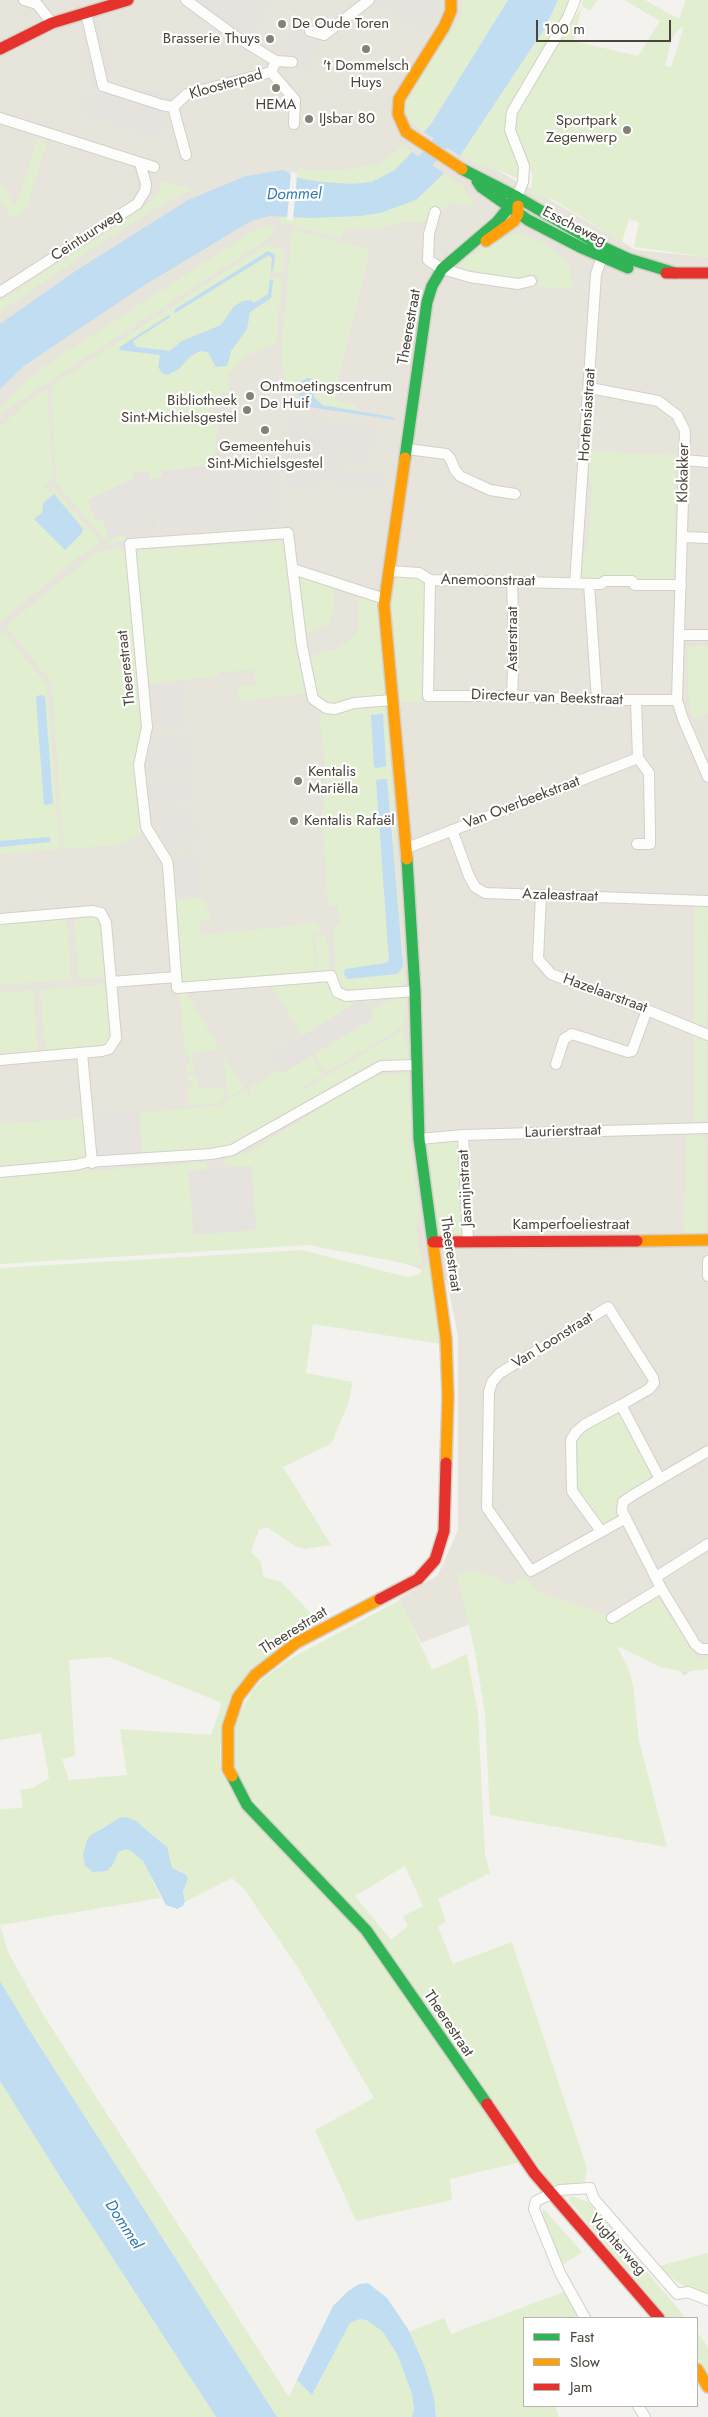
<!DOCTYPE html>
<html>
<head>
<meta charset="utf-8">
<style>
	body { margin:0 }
	#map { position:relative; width:708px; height:2417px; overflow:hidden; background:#f4f2ee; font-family:Jost,sans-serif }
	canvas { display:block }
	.legend { position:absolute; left:523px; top:2317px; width:175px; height:90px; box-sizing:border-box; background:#fff; border:1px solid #b7b4b0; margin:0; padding:6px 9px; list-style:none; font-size:15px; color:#4b4439 }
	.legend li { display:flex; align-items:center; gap:10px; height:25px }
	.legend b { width:25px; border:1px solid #b7b4b0 }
	.scale { position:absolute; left:536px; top:20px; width:135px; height:22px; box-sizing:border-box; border:2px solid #4b4439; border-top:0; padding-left:6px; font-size:15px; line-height:18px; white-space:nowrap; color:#4b4439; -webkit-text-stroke:4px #fff; paint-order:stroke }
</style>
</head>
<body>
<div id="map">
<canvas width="708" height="2417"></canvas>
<ul class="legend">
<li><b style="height:6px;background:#30b455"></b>Fast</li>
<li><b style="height:6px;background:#ff9f0a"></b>Slow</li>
<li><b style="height:6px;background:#e5322d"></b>Jam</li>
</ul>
<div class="scale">100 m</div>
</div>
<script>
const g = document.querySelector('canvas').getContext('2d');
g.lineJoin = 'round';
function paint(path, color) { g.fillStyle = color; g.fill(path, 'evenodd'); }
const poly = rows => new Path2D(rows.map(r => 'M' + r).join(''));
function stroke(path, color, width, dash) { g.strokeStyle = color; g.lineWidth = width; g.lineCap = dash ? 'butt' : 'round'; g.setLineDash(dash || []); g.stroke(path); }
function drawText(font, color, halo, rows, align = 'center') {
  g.font = font + ' Jost,sans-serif'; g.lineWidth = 4.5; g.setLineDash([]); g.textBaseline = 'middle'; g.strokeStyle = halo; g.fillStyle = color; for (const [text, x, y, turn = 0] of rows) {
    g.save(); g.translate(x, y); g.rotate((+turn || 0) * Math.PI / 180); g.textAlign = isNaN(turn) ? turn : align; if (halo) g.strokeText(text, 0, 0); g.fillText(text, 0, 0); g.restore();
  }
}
paint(poly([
	[0,0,498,0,418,127,542,195,636,250,708,257,708,1659,683,1676,652,1602,603,1637,475,1622,421,1643,399,1599,438,1575,458,1530,458,1336,447,1281,410,1265,302,1239,0,1259]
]), '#e7e4dc');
paint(poly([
	[463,0,508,0,431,124,424,132,415,127,405,113,405,100,461,15],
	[558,0,572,0,505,119,521,166,520,180,504,172,481,166,460,156,545,28],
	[583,0,598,0,590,11,582,6,574,41,638,56,660,21,624,0,645,0,679,19,686,0,708,0,708,257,634,247,639,222,629,219,622,242,552,199,530,194,533,177,516,129,514,123,517,112,582,6],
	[684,26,671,67,665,66,671,41,677,31],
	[37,139,47,143,25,212,14,218,10,216,0,201,0,182,15,206,22,190],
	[401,145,412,152,395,170,372,182,351,184,321,182,298,178,298,167,309,170,342,170,378,164,394,154],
	[444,173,463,186,475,206,452,202,429,221,406,222,374,229,344,228,341,238,293,226,293,223,282,225,277,217,360,216,416,200],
	[160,181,193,189,154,209,87,252,0,312,0,301,142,209,160,192],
	[274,225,272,236,0,414,0,410,27,380,52,361,256,229],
	[292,230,370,250,339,374,335,400,356,405,355,411,325,406,318,402,314,397,311,378,299,381,298,387,285,387,281,354],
	[521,233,544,244,568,262,573,288,539,287,539,278,534,274,529,275,523,281,461,268,459,264,468,257,511,234],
	[267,244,284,250,283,273,271,271,270,277,282,278,276,344,245,356,227,377,230,394,223,392,209,405,218,423,214,465,162,471,162,477,156,479,148,479,148,472,134,473,133,479,87,500,102,519,108,533,107,540,120,535,126,536,124,541,107,543,56,483,52,389,56,383],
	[268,251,275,255,274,270,271,270,272,258,269,255,174,313],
	[270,280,271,298,250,312,247,329,231,351,226,366,215,365,208,352,200,351,167,375,160,371,160,355,120,350,120,347,169,315,170,317,133,341,136,347,169,351,182,341,221,325,234,306,254,303,268,294],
	[47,389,53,479,44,486,49,492,54,488,98,539,100,544,76,559,0,622,0,427,28,401],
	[54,494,81,525,83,529,34,519,42,513,45,500],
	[589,452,676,455,674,580,597,581,584,579,580,575,580,557,588,544,589,522,592,490,587,472],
	[283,541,305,694,239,701,237,687,256,685,254,670,219,672,218,676,147,684,135,555,139,550],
	[118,548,127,553,142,724,135,764,143,833,117,845,68,849,68,846,63,846,52,683,6,626,95,553],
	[296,573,334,588,334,611,328,625,304,635],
	[396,576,418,577,424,584,422,702,401,702,391,610],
	[359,595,378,600,379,635,385,695,364,697,333,706,317,700,307,657,335,649,346,643,355,634,358,626],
	[0,632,7,635,47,685,60,849,0,854,0,847,50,842,50,837,0,841],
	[36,697,45,697,53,803,52,805,44,804],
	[693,645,708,646,708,713,692,718,688,692,688,648],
	[386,703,405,983,402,987,343,992,336,981,333,929,335,925,339,924,341,911,338,911,338,905,328,906,322,815,327,783,319,711,341,714,357,707],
	[383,714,386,766,371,715],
	[376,780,394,844,403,966,400,972,397,974,348,979,389,960],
	[203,898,212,920,200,921,201,935,318,923,319,931,312,932,316,971,179,983,173,901],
	[694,904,705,906,708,909,707,1026,694,1022],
	[93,914,101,917,106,947,102,952,103,964,107,968,108,977,79,979,74,915],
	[66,915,71,980,0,985,0,921,6,924,20,923,25,919],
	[325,934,325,941,328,944,330,973,318,974,315,936],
	[321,981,329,984,333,991,375,997,376,999,366,1005,362,999,302,1036,271,984],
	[108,984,113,1033,106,1047,75,1051,69,1048,58,1049,54,1053,46,1053,40,990],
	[33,990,38,1054,0,1057,0,993],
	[185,990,220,1050,192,1052,194,1072,186,1073,186,1064,190,1063,189,1055,185,1055,179,991],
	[394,997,406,997,404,1026,325,1073,313,1054,373,1018,370,1012],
	[404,1029,404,1042,408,1048,407,1058,405,1061,382,1061,270,1126,266,1121,264,1122,268,1128,239,1144,222,1148,142,1155,139,1113,219,1106,245,1090,251,1099,253,1098,248,1089,280,1070,282,1073,311,1056,323,1075,304,1086,305,1089],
	[694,1035,707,1038,707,1117,698,1124,694,1124],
	[224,1056,244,1088,228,1098],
	[407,1073,411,1119,409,1138,419,1211,416,1229,422,1262,419,1266,308,1245,0,1264,0,1175,86,1166,90,1171,206,1162,207,1169,189,1171,256,1230,251,1166,232,1167,224,1163,224,1160,250,1151,374,1075],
	[197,1075,198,1089,223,1087,224,1100,218,1103,189,1106,188,1089,192,1088,191,1081,187,1081,187,1076],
	[83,1118,86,1159,0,1168,0,1124],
	[686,1132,696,1132,707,1142,706,1236,684,1236],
	[457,1140,459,1143,464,1233,459,1237,447,1237,438,1233,428,1145],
	[302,1250,407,1277,419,1274,430,1260,441,1344,313,1324,306,1373,353,1382,348,1404,331,1444,283,1467,331,1545,305,1549,295,1546,267,1527,259,1530,251,1552,261,1562,263,1577,281,1582,322,1625,248,1678,220,1747,221,1771,237,1800,353,1921,521,2162,450,2179,452,2200,356,2221,315,2130,374,2098,297,1966,244,1889,232,1878,185,1902,183,1892,187,1881,182,1872,172,1868,163,1843,136,1821,109,1825,99,1829,114,1863,118,1852,126,1849,131,1851,143,1861,161,1898,0,1925,9,1954,44,2016,289,2397,297,2380,312,2394,314,2392,350,2323,360,2319,375,2324,382,2331,397,2354,412,2394,414,2409,412,2417,277,2417,32,2034,0,1981,0,1809,21,1808,23,1806,20,1790,33,1788,49,1778,41,1733,0,1740,0,1268],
	[109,1657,222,1703,211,1735,120,1729,127,1775,69,1780,62,1759,75,1756,69,1660],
	[619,1409,658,1477,620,1499,615,1507,618,1516,601,1527,576,1489,578,1434],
	[471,1572,485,1573,511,1586,525,1576,536,1589,544,1594,610,1616,613,1623,657,1596,699,1661,708,1656,708,1669,684,1672,660,1667,617,1646,629,1670,633,1685,639,1741,667,1847,490,1815,485,1714,475,1652,457,1573],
	[400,1600,432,1670,467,1654,478,1714,485,1855,490,1873,438,1899,446,1921,438,1927,453,1964,512,1942,585,2162,587,2169,584,2184,558,2186,550,2182,383,1944,241,1787,233,1767,231,1742,237,1718,253,1690,263,1679,288,1660],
	[405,1866,423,1906,403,1916,408,1926,391,1940,355,1896],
	[0,2081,62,2180,216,2417,0,2417],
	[571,2196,588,2202,686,2318,668,2318,571,2203,568,2199],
	[543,2208,582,2252,561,2266,542,2220],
	[708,2253,708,2297,678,2283,659,2266],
	[566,2291,581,2318,524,2318,524,2406,555,2406,559,2417,436,2417,434,2397,409,2332,444,2318,451,2334],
	[697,2332,708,2347,708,2374,697,2358]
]), '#e1eecf');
paint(poly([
	[193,0,272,0,248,37],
	[377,0,436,0,439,7,424,32],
	[99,22,113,77,104,80,104,83,141,94,143,88,167,95,166,116,159,137,80,112,85,99,97,103,101,93,100,90,94,91,82,46,86,45,83,31,85,30,84,26],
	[300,23,323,37,306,68,280,52],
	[289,417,373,429,368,463,286,453],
	[230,460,236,463,264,461,265,468,270,467,276,460,384,476,383,488,314,478,314,487,287,489,285,472,274,473,274,486,280,485,281,493,275,493,275,499,282,499,282,506,276,507,277,523,179,532,178,525,160,524,156,478,162,477,162,471,209,466,209,473,225,471],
	[149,472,149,479,154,479,156,531,142,531,141,536,135,536,133,473],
	[129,481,132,487,132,536,120,535,107,541,108,533,102,519,96,521,87,500],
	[183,683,186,725,154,728,151,686],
	[187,736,190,772,149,776,148,761,152,739],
	[190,777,193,800,148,804,146,781],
	[192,806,195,842,168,845,153,824,152,810],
	[196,853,200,896,178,897,174,855],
	[363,999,374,1018,282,1073,271,1055],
	[139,1113,142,1155,101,1158,95,1151,91,1117],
	[251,1166,256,1230,194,1235,188,1171]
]), '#e6e3df');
paint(poly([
	[508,0,558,0,545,28,460,156,424,132,431,124],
	[412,152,444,173,416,200,380,213,360,216,309,218,270,216,251,221,143,286,55,345,24,366,0,389,0,324,77,270,188,200,246,176,283,170,298,178,321,182,351,184,372,182,395,170],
	[268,251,275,255,273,271,271,270,272,258,269,255,175,313,174,310],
	[270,279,273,280,271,298,250,312,247,329,231,351,227,366,216,367,208,352,200,351,189,357,179,369,167,375,163,374,158,367,160,355,119,350,120,347,169,315,170,317,133,341,136,347,170,351,182,341,221,325,234,306,243,301,251,300,254,303,268,294],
	[308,378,311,378,313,382,314,397,322,405,392,417,396,420,302,406,300,403,298,383],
	[54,494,83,529,81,534,65,550,34,519,42,513,43,504],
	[41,695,45,697,53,803,46,805,44,804,36,699,37,696],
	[383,714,386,766,378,768,374,767,371,715],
	[383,779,387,779,403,966,397,974,347,979,344,974,345,969,386,963,389,961,376,780],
	[50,837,50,842,0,847,0,841],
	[126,1817,136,1821,167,1847,172,1868,185,1874,188,1878,183,1892,185,1902,183,1906,177,1909,166,1905,143,1861,131,1851,126,1849,118,1852,114,1863,107,1871,93,1872,85,1866,83,1855,87,1840,91,1835,120,1818],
	[0,1981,32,2034,277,2417,216,2417,62,2180,0,2081],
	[368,2283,387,2298,408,2329,424,2365,434,2397,436,2417,412,2417,414,2409,412,2394,397,2354,382,2331,368,2321,360,2319,350,2323,312,2395,297,2380,333,2306,348,2291,359,2284]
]), '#c0ddf1');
paint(poly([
	[291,171,297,174,293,220,287,220]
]), '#f4f2ee');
stroke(poly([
	[412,177,454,127]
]), '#c0ddf1', 16);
const street = poly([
	[24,0,37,4,52,23],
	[186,0,235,36,276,61,292,62],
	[86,13,103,86,162,105,173,107,187,94,271,72,276,61],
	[310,31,324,35,369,0],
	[271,72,295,100,294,124],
	[173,107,186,155],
	[0,118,154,167],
	[517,197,523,182,524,166,510,130,512,112,568,17,575,0],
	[435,212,429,234,428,260,442,269,470,277,518,284,531,281],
	[0,292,137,204,145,191,146,184,140,163],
	[590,388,658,401,677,415,685,431,677,700,683,719,708,777],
	[407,449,446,454,450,458,455,470,460,476,490,490,515,494],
	[683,460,708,462],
	[684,537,708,538],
	[293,569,385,599],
	[389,571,419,573,430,580,601,584,605,581,632,581,635,585,681,585],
	[430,580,428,696,512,696,597,700,677,700],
	[575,583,596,274,604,251],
	[589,584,597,700],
	[680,635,708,635],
	[512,696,514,646,512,582],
	[392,700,354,703,335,709,326,708,313,699,302,646,288,533,130,544,147,727,139,765,146,827,167,861,168,866,177,988,331,976,337,992,346,996,415,991],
	[452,830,469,876,475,887,485,893,708,901],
	[637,844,650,844,650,833,649,773,638,758],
	[407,848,638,758,636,701],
	[541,895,538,959,551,974,647,1010,708,1035],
	[0,919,92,911,101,913,106,923,116,1038,109,1049,102,1051,0,1060],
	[111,982,176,977],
	[82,1053,92,1163],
	[556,1064,564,1039,572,1034,628,1052,632,1051,647,1010],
	[463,1135,468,1241],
	[419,1139,463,1135,708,1128],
	[0,1172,76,1165,87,1162,211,1154,232,1150,381,1066,415,1065],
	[708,1261,708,1276],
	[708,1451,633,1495,623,1502,622,1511,661,1588,695,1644,701,1649,708,1649],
	[626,1518,531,1571,487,1508,489,1392,492,1382,500,1373,608,1307,653,1378,654,1383,649,1389,621,1405,660,1479],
	[601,1531,572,1491,571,1440,576,1432,584,1425,621,1405],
	[656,1577,708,1544],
	[612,1618,661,1588],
	[585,2318,560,2273,534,2209,536,2201,560,2190,590,2188,594,2199,677,2294,688,2292,708,2300],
	[638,2406,645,2417]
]);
const fast = poly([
	[462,169,517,197,605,248,629,259,675,273],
	[477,181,481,187,528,220,582,248,628,268],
	[405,458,427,302,432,286,442,269,497,222,517,197],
	[407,859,415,991,419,1139,433,1243],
	[232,1776,247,1805,366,1930,487,2104]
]);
const slow = poly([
	[451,0,451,11,444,27,399,99,398,114,406,132,462,169],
	[486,241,514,221,518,214,518,206],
	[405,458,384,605,407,859],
	[637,1241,708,1240],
	[433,1243,446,1339,448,1397,446,1463],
	[232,1776,228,1769,228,1727,238,1697,255,1675,296,1643,380,1599],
	[697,2369,708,2387]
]);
const jam = poly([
	[0,49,52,23,128,0],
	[666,273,708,273],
	[433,1242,637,1241],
	[380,1599,418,1579,435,1560,444,1531,446,1463],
	[487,2104,534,2173,659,2318]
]);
stroke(street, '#d2d0cb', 12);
stroke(fast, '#d3cfc5', 14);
stroke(slow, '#d3cfc5', 14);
stroke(jam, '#d3cfc5', 14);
stroke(street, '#fdfdfc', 10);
stroke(fast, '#30b455', 11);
stroke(slow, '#ff9f0a', 11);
stroke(jam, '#e5322d', 11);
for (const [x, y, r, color] of [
	[282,24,5,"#868178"],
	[270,39,5,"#868178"],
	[366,49,5,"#868178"],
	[276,88,5,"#868178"],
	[309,119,5,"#868178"],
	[627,130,5,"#868178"],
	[250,396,5,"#868178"],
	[247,410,5,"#868178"],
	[265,430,5,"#868178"],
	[298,781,5,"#868178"],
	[294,821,5,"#868178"]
]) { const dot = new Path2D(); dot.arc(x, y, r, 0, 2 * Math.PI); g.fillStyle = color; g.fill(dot); stroke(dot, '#fff', 2); }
drawText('15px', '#4b4439', '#fff', [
	["De Oude Toren",292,24],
	["Brasserie Thuys",260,39,"right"],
	["'t Dommelsch",366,66,"center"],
	["Huys",366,83,"center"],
	["HEMA",276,105,"center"],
	["IJsbar 80",319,119],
	["Sportpark",617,121,"right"],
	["Zegenwerp",617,138,"right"],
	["Ontmoetingscentrum",260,387],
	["De Huif",260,404],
	["Bibliotheek",237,401,"right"],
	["Sint-Michielsgestel",237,418,"right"],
	["Gemeentehuis",265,447,"center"],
	["Sint-Michielsgestel",265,464,"center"],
	["Kentalis",308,772],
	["Mariëlla",308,789],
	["Kentalis Rafaël",304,821]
], 'left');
drawText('15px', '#4b4439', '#fff', [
	["Kloosterpad",226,85,-16],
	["Esscheweg",574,227,27],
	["Ceintuurweg",87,236,-33],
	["Theerestraat",410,327,-80],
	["Hortensiastraat",588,415,-86],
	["Klokakker",684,473,-89],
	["Anemoonstraat",488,581,1],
	["Asterstraat",513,639,-90],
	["Theerestraat",127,668,-96],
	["Directeur van Beekstraat",547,698,2],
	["Van Overbeekstraat",522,803,-21],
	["Azaleastraat",560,896,2],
	["Hazelaarstraat",605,994,20],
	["Laurierstraat",563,1132,-2],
	["Jasmijnstraat",466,1188,-93],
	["Kamperfoeliestraat",571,1225],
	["Theerestraat",450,1254,82],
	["Van Loonstraat",553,1341,-32],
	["Theerestraat",294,1631,-32],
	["Theerestraat",448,2024,56],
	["Vughterweg",617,2245,48]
]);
drawText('italic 16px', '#2e7ab2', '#fff', [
	["Dommel",294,195,-1],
	["Dommel",123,2225,57]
]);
</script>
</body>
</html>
